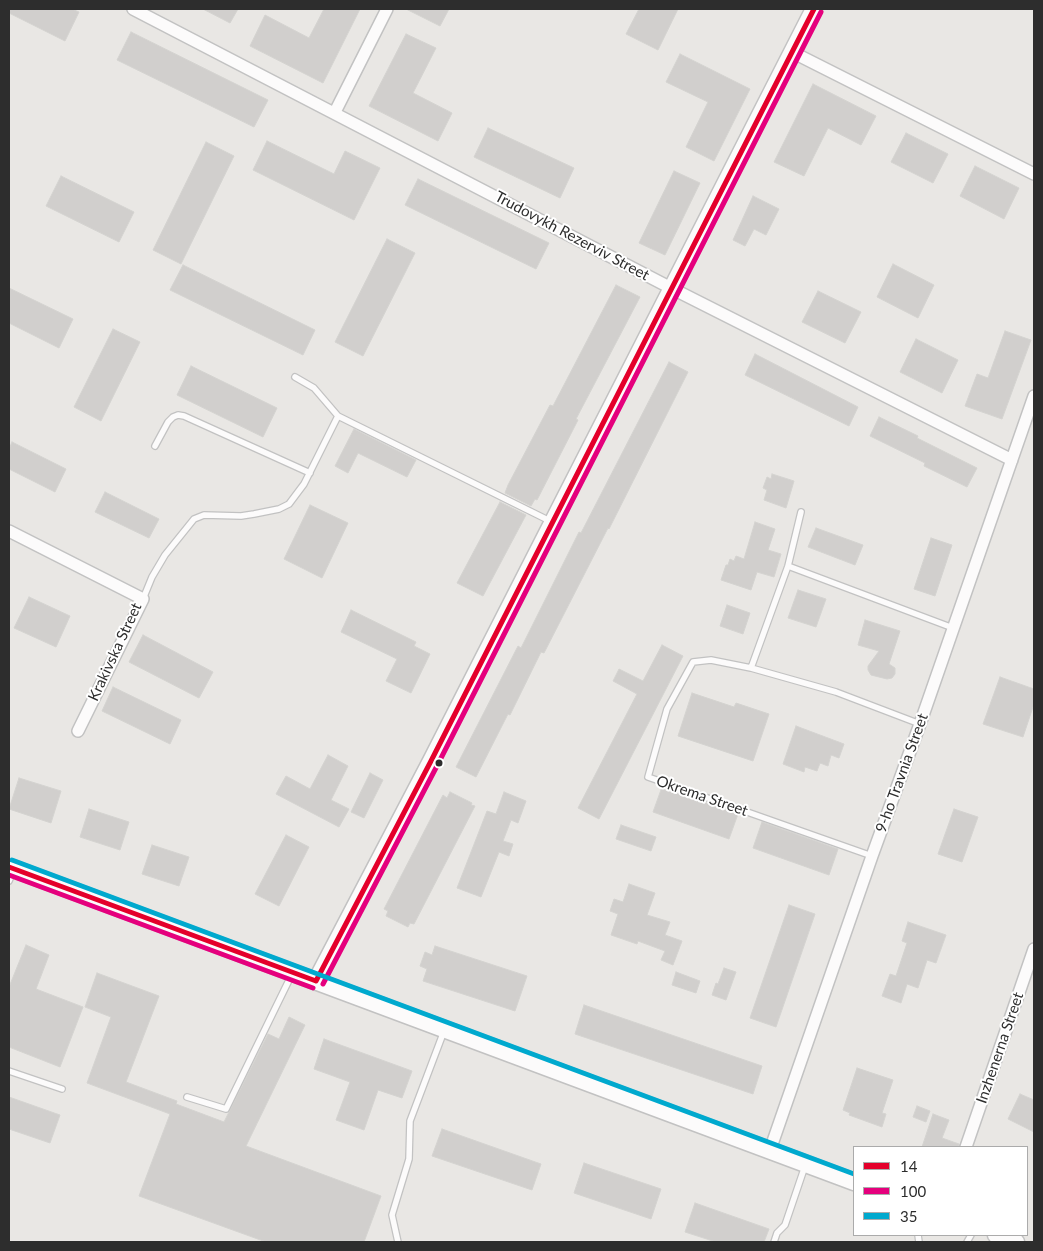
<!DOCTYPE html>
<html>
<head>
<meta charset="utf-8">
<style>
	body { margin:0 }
	#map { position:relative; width:1043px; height:1251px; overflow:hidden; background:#e9e7e4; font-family:Lato,sans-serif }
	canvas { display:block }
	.frame { position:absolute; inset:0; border:10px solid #2d2d2d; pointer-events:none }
	.legend { position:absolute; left:853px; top:1146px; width:175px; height:90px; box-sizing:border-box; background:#fff; border:1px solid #ababab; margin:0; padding:6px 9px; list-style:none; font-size:15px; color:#2d2d2d }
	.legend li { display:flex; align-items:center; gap:10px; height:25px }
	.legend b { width:25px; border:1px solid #ababab }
</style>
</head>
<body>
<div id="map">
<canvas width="1043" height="1251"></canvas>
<div class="frame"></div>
<ul class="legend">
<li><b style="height:6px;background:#e4002b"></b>14</li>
<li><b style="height:6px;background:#e5007d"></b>100</li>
<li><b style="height:6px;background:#00a9ce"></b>35</li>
</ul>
</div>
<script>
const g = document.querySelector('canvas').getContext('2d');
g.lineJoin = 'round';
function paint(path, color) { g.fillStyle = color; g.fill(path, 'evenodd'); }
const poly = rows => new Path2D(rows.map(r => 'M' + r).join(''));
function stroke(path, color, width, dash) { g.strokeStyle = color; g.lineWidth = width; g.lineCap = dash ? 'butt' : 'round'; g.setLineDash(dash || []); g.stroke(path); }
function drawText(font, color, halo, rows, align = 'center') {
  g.font = font + ' Lato,sans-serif'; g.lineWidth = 4; g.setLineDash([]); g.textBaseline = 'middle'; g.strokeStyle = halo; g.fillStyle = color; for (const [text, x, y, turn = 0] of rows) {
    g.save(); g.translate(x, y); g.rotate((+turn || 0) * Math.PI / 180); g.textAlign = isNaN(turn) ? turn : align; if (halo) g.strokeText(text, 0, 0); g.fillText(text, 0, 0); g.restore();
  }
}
const building = poly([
	[9,9,72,9,79,12,65,41,9,13,9,9],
	[203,9,238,9,230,23,203,9],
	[324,9,360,9,323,83,250,46,265,15,309,38,324,9],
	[406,9,449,9,440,26,406,9],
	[639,9,678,9,658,50,626,34,639,9],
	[131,32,268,100,254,127,117,60,131,32],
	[406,34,436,48,413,93,452,113,438,141,369,106,406,34],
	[680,54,750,89,714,161,686,147,708,102,666,82,680,54],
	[813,84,876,116,861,145,828,128,804,176,774,162,813,84],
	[488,128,574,168,560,198,474,157,488,128],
	[906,133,948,154,933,183,891,162,906,133],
	[267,141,334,174,345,151,380,168,354,220,253,170,267,141],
	[206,142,234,156,181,264,153,250,206,142],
	[975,166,1019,188,1004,219,960,196,975,166],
	[674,171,700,183,665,255,639,243,674,171],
	[61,176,134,212,119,242,46,206,61,176],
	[418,179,549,243,536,269,405,205,418,179],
	[753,196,779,209,766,235,754,229,745,246,733,240,753,196],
	[387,239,415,253,363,356,335,342,387,239],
	[893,264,934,285,918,318,877,297,893,264],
	[183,265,315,330,303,355,170,290,183,265],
	[616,285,640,297,576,419,578,420,537,500,535,499,531,506,505,493,508,485,550,405,553,406,616,285],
	[9,288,73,319,59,348,9,323,9,288],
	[818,291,861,312,845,343,802,322,818,291],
	[113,329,140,342,101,421,74,407,113,329],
	[1005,331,1031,340,1002,419,965,406,977,374,988,378,1005,331],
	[916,339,958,360,942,393,900,372,916,339],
	[755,354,858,407,849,426,745,375,755,354],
	[669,362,688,372,609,529,608,528,544,653,541,652,510,715,508,714,476,777,456,767,518,646,521,648,579,532,581,533,669,362],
	[191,366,277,408,263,437,177,395,191,366],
	[879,417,918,436,917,438,977,468,967,487,924,466,925,463,870,436,879,417],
	[354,429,416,460,407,477,358,453,348,473,335,466,354,429],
	[12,442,66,469,55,492,9,469,9,449,12,442],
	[772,474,794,481,786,508,764,500,767,490,763,488,767,477,771,479,772,474],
	[105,492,159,519,149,538,95,512,105,492],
	[500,502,526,515,483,596,457,583,500,502],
	[310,505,348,523,322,578,284,559,310,505],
	[755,522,775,529,768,550,781,554,774,577,757,572,751,590,721,580,726,565,728,565,730,559,734,561,736,556,744,559,755,522],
	[816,528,863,545,855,565,808,547,816,528],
	[931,538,952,545,935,596,914,589,931,538],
	[798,590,826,599,816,627,788,618,798,590],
	[29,597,70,616,56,647,14,628,29,597],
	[727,605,750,613,743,634,720,626,727,605],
	[351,610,416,642,414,646,430,654,411,693,386,681,397,659,341,632,351,610],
	[865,620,900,631,889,664,895,668,895,674,892,678,887,679,871,675,868,670,868,666,879,651,858,645,865,620],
	[143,635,213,672,199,698,129,662,143,635],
	[662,645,683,656,599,819,578,808,637,694,613,681,619,669,643,681,662,645],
	[1000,677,1034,689,1034,704,1023,737,983,724,1000,677],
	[113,687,181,720,170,744,102,711,113,687],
	[692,693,734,707,736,703,769,714,753,761,678,736,692,693],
	[796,726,844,744,839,758,831,755,828,766,820,763,817,771,805,767,804,772,783,764,796,726],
	[328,755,348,766,331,800,349,809,339,827,276,794,286,776,310,789,328,755],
	[370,773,383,780,364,818,351,812,370,773],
	[19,778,61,791,51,823,9,809,19,778],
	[662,787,738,814,729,839,653,812,662,787],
	[450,792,472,803,471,805,475,806,414,924,410,923,408,927,386,916,388,911,384,909,443,795,447,798,450,792],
	[504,792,526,801,518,823,511,820,503,841,513,844,509,856,499,852,481,897,457,888,487,811,496,814,504,792],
	[89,809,129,822,120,850,80,837,89,809],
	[954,809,978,817,962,862,938,854,954,809],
	[762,822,838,849,829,875,753,848,762,822],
	[621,825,656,837,651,851,616,839,621,825],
	[286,835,309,847,279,906,255,894,286,835],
	[152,845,189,857,179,886,142,874,152,845],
	[629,884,655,893,647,915,670,922,665,935,682,941,673,965,661,960,665,951,638,941,637,944,611,935,618,914,610,911,614,899,623,902,629,884],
	[789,905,815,914,776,1027,750,1018,789,905],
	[908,922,946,935,936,963,927,960,918,988,907,984,901,1003,882,996,890,974,896,976,907,943,902,941,908,922],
	[26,945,49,955,36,989,83,1007,60,1067,9,1047,9,987,26,945],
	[435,946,527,976,515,1011,423,981,427,969,420,966,425,952,432,955,435,946],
	[724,968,736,972,726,1000,712,995,716,983,718,984,724,968],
	[676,972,700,981,696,993,672,985,676,972],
	[97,973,159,996,126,1082,177,1101,176,1104,224,1122,268,1034,279,1039,289,1017,305,1025,246,1146,381,1196,364,1242,266,1242,139,1196,170,1114,87,1083,111,1017,85,1007,97,973],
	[584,1005,762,1066,753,1094,575,1034,584,1005],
	[324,1039,412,1071,402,1098,378,1090,364,1130,336,1120,350,1082,314,1069,324,1039],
	[857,1068,893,1080,882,1113,886,1114,882,1127,849,1115,850,1113,843,1110,857,1068],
	[1020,1094,1034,1100,1034,1132,1008,1119,1020,1094],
	[9,1097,60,1115,50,1143,9,1129,9,1097],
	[917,1106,930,1111,926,1122,913,1117,917,1106],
	[933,1114,949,1120,942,1138,959,1144,959,1147,922,1147,933,1114],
	[442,1129,541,1164,532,1190,432,1156,442,1129],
	[584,1163,661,1189,651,1219,574,1193,584,1163],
	[695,1203,769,1229,764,1242,716,1242,685,1232,695,1203]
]);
paint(building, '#d1cfcd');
stroke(building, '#d4d3d0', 1);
const lane = poly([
	[295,377,314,388,338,416,550,521],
	[155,446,168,422,173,417,178,415,184,416,310,473],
	[788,566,953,628],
	[143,599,152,577,165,555,194,519,204,515,241,516,254,514,279,509,289,504,304,484,338,416],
	[751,668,788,566,801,512],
	[872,856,648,777,667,709,693,662,711,660,751,668,836,692,920,724],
	[9,881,13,871],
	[9,1071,62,1089],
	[187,1097,226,1109,292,974],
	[918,1235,919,1242],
	[398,1242,392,1215,409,1159,410,1121,444,1031],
	[774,1242,777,1233,785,1225,805,1166],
	[967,1242,971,1235]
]);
const street = poly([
	[133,9,671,288,1012,460],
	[792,52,1034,174],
	[335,112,387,9],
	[9,531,143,599,78,731],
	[966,1147,1034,949],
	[770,1150,872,856,920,724,1034,396]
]);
const secondary = poly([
	[9,867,854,1182],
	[316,981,431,761,814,9],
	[996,1235,1016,1242]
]);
stroke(lane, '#c2c2c2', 8);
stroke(street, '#c2c2c2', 14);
stroke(secondary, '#c2c2c2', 19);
stroke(lane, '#fcfbfb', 5.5);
stroke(street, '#fcfbfb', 11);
stroke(secondary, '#fcfbfb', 16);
stroke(poly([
	[9,867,316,981],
	[316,981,431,761,814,9]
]), '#e4002b', 5);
stroke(poly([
	[9,875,313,988],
	[323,984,438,764,821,12]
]), '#e5007d', 5);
stroke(poly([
	[12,860,854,1174]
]), '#00a9ce', 5);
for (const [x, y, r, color] of [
	[439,763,4.5,"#2d2d2d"]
]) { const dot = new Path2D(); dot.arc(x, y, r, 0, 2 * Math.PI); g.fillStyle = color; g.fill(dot); stroke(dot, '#fff', 2); }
drawText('15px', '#2d2d2d', '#fff', [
	["Trudovykh Rezerviv Street",572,236,28],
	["Krakivska Street",115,652,-65],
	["9-ho Travnia Street",902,773,-70],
	["Okrema Street",702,796,19],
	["Inzhenerna Street",1000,1048,-71]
]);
</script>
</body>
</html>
